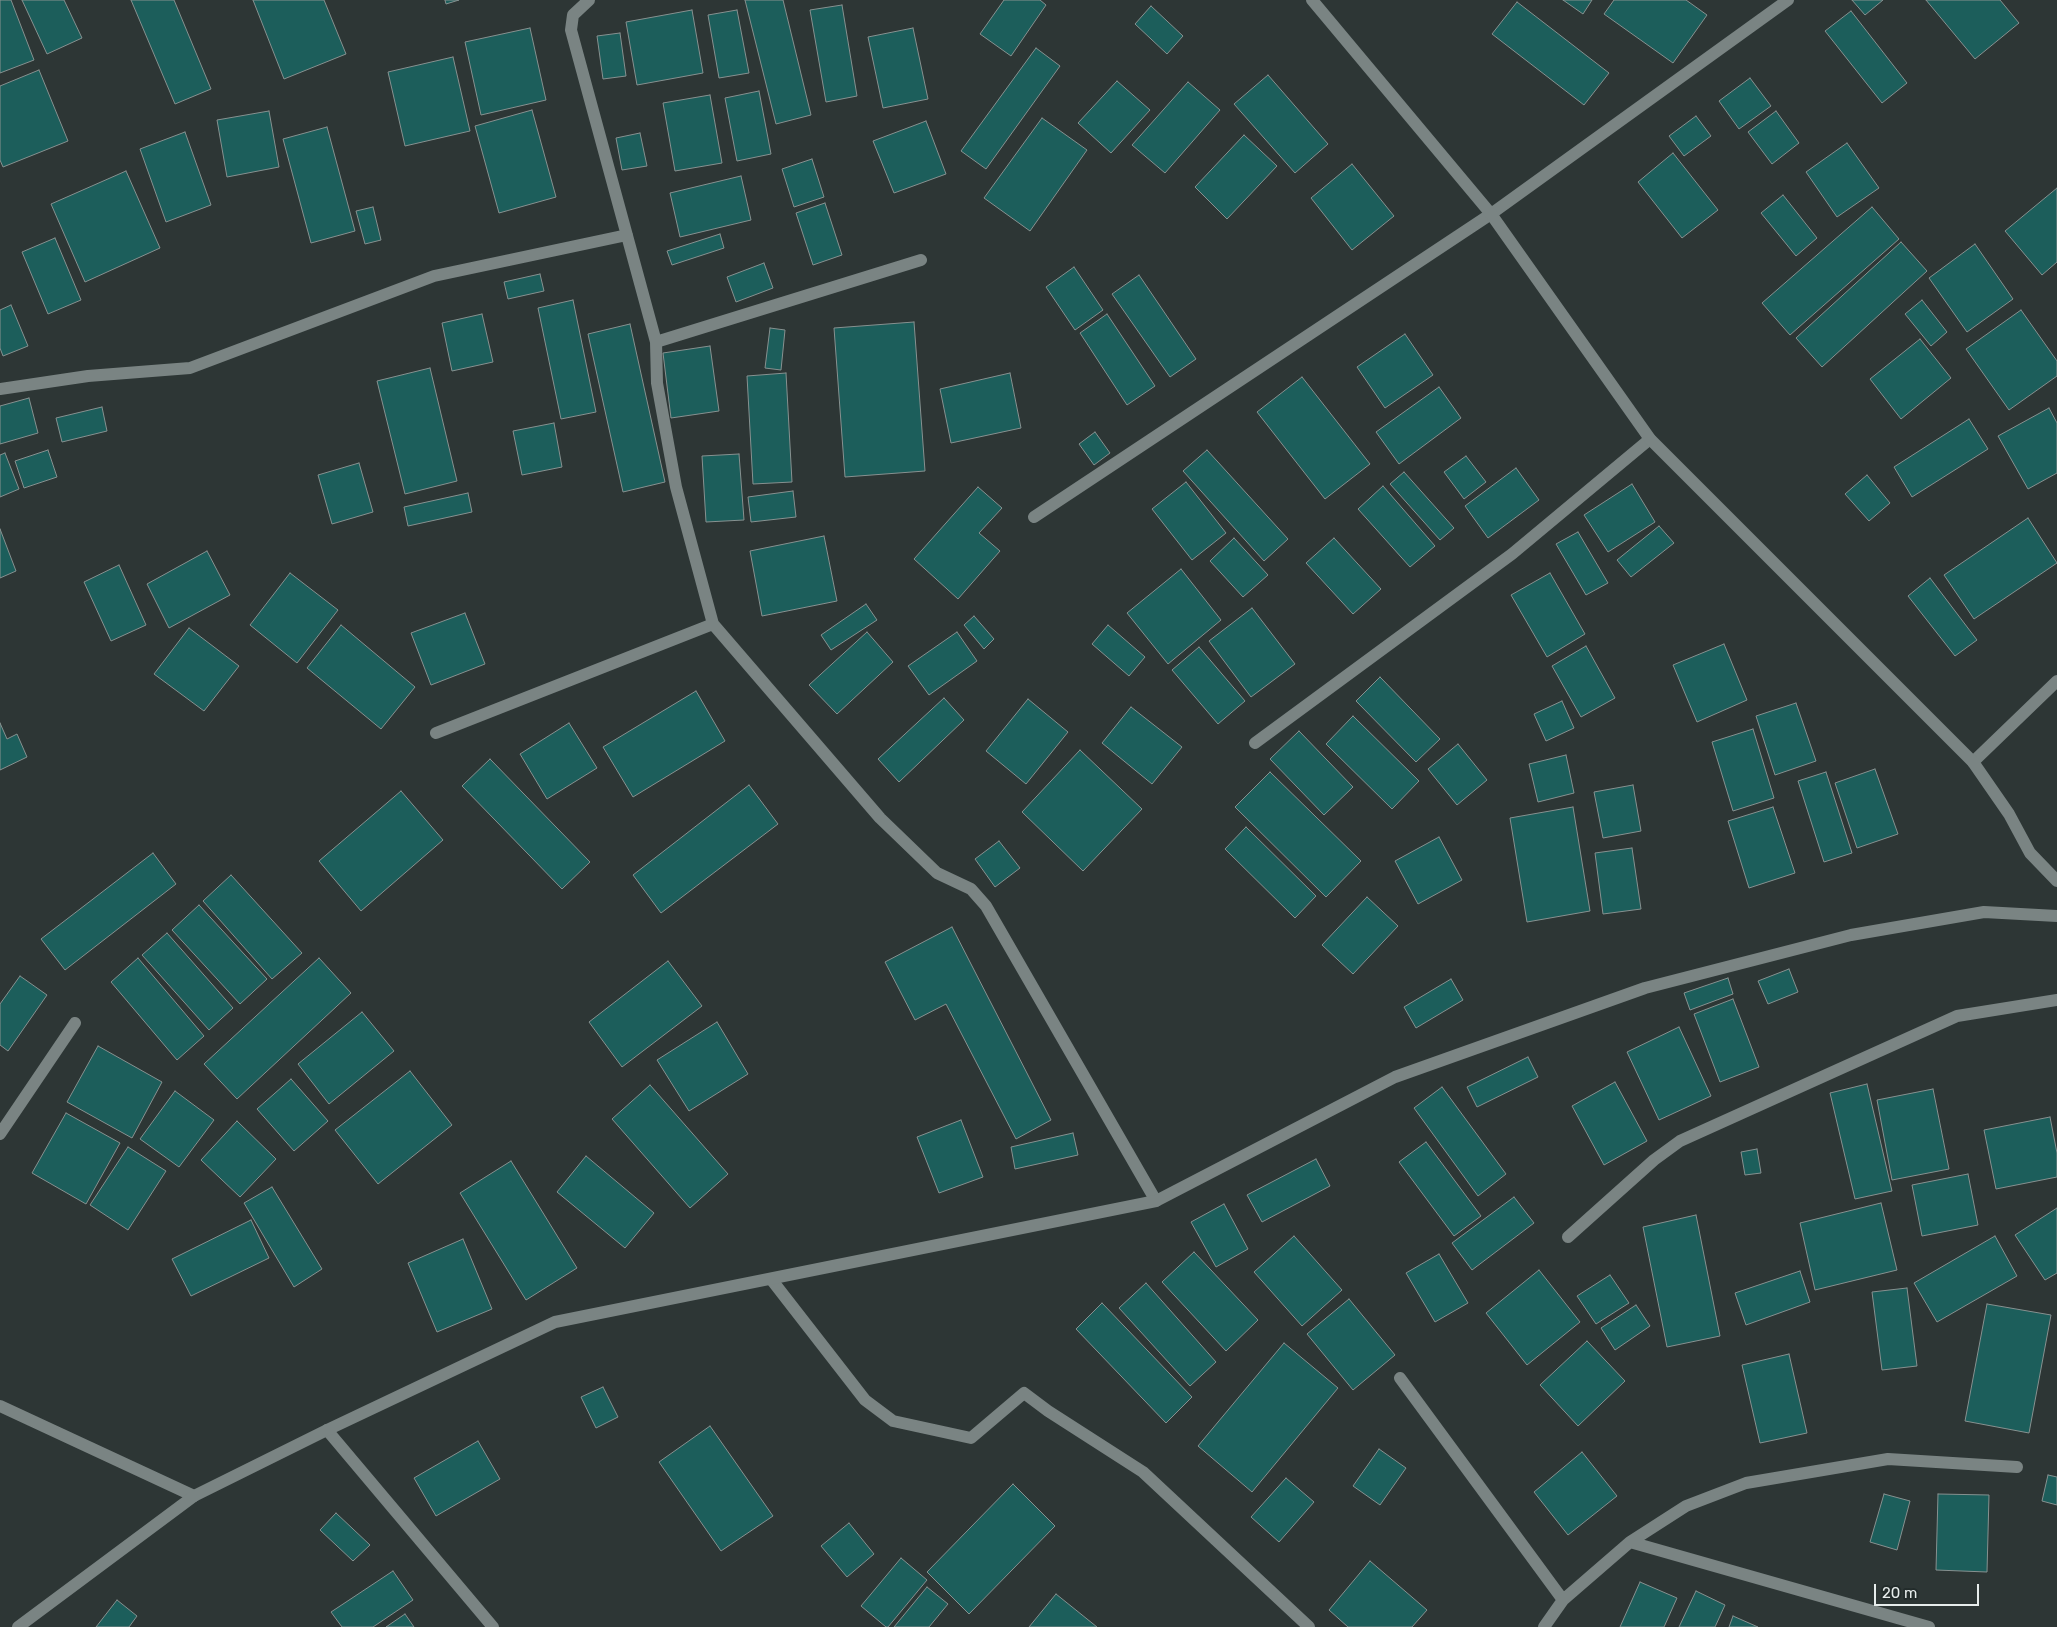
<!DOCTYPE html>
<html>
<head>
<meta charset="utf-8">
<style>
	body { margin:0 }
	#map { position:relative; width:2057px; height:1627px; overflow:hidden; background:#2d3635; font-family:Rubik,sans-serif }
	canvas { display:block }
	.scale { position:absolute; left:1874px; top:1584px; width:105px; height:22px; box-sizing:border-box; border:2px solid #e7edec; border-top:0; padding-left:6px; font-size:15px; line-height:18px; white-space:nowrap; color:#e7edec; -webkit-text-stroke:4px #232c2b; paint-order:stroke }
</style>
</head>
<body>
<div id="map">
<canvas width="2057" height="1627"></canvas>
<div class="scale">20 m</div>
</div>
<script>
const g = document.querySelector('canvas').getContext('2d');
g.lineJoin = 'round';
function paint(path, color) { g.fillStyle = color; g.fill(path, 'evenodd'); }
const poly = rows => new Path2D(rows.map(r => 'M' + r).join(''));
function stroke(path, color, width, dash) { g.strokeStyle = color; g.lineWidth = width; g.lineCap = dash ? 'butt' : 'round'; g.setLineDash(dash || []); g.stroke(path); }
const building = poly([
	[0,0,11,0,34,60,0,73,0,0],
	[22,0,64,0,82,38,47,54,22,0],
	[131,0,174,0,211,89,175,104,131,0],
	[253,0,324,0,346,54,284,79,253,0],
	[445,0,459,0,446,4,445,0],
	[745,0,783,0,811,115,776,124,745,0],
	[1004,0,1040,0,1046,5,1011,56,980,34,1004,0],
	[1563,0,1592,0,1583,14,1563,0],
	[1614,0,1686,0,1707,15,1673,63,1604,14,1614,0],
	[1852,0,1883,0,1865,15,1852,0],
	[1926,0,2000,0,2019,23,1975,59,1926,0],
	[1517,2,1609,73,1584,105,1492,34,1517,2],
	[842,5,857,96,826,102,810,10,842,5],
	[1151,6,1183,36,1167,54,1135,24,1151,6],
	[692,10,703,73,637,85,626,22,692,10],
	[737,10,749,73,719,78,708,15,737,10],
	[1851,11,1907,83,1882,103,1825,31,1851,11],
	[530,28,546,100,481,115,465,42,530,28],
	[913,28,928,99,883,108,868,37,913,28],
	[620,33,626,76,603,79,597,36,620,33],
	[1036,48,1060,66,986,169,961,151,1036,48],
	[453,57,470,131,405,146,388,72,453,57],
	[39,70,68,141,3,167,0,160,0,86,39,70],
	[1268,75,1328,144,1295,173,1234,104,1268,75],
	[1750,78,1771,106,1739,129,1719,101,1750,78],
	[1117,81,1150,110,1111,153,1078,123,1117,81],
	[1188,82,1220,110,1165,173,1132,145,1188,82],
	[759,91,771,154,737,161,725,98,759,91],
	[710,95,722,163,675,171,663,103,710,95],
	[532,110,556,197,499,213,475,126,532,110],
	[269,111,279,167,227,177,217,120,269,111],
	[1776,111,1799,143,1772,164,1748,132,1776,111],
	[1696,116,1711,136,1684,156,1669,136,1696,116],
	[1042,118,1087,150,1030,231,984,198,1042,118],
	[926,121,946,174,894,193,873,141,926,121],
	[327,127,355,231,311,243,283,139,327,127],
	[185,132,211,205,166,222,140,149,185,132],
	[640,133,647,166,622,170,616,138,640,133],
	[1244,135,1277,166,1227,219,1195,187,1244,135],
	[1847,143,1879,188,1837,217,1806,172,1847,143],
	[1673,153,1718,210,1682,238,1638,182,1673,153],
	[812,159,824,197,794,207,782,169,812,159],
	[1352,164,1394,216,1352,250,1311,198,1352,164],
	[126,171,160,248,85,282,51,204,126,171],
	[741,176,751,220,680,237,670,193,741,176],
	[2057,188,2057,262,2042,275,2005,231,2057,188],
	[1783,195,1817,238,1796,256,1761,213,1783,195],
	[825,203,842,255,813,265,796,213,825,203],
	[373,207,381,240,365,244,356,211,373,207],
	[1872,207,1899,239,1790,335,1762,303,1872,207],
	[720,234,724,248,672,265,667,251,720,234],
	[55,238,81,300,48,314,22,252,55,238],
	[1901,242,1927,271,1822,367,1796,338,1901,242],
	[1975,244,2013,299,1967,332,1929,278,1975,244],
	[764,263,773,288,736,302,727,277,764,263],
	[1074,267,1103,310,1075,330,1046,287,1074,267],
	[540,274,544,291,508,299,504,282,540,274],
	[1139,275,1196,359,1170,377,1112,294,1139,275],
	[573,300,596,412,561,419,538,308,573,300],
	[1922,300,1947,332,1931,346,1905,314,1922,300],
	[11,305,28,346,3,356,0,348,0,310,11,305],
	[2021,310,2057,361,2057,376,2009,410,1966,349,2021,310],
	[482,314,493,362,452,371,442,323,482,314],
	[1107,314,1155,386,1127,405,1080,333,1107,314],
	[914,322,925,471,845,477,834,328,914,322],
	[630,324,665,482,623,492,588,334,630,324],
	[770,328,785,330,781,370,765,368,770,328],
	[1405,334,1433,375,1385,408,1357,367,1405,334],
	[1920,339,1951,378,1901,419,1870,379,1920,339],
	[710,346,719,411,671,418,663,353,710,346],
	[430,368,457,481,405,494,377,381,430,368],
	[786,373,792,482,753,484,747,376,786,373],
	[1010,373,1021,428,951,443,940,389,1010,373],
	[1302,377,1370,464,1325,499,1257,412,1302,377],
	[1439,387,1461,418,1399,464,1376,432,1439,387],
	[29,398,38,433,0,444,0,406,29,398],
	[102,407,107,431,62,442,56,418,102,407],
	[2049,408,2057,423,2057,473,2028,489,1998,436,2049,408],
	[1969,419,1988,449,1912,497,1894,467,1969,419],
	[554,423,562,467,522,475,513,431,554,423],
	[1095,432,1110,453,1094,465,1079,444,1095,432],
	[48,450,57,477,24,488,15,461,48,450],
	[1207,450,1288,539,1264,561,1183,471,1207,450],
	[5,453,19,489,0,497,0,455,5,453],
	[739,454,744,520,706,522,702,456,739,454],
	[1466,456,1486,482,1464,499,1444,472,1466,456],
	[359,463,373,512,332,524,318,475,359,463],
	[1516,468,1539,500,1488,538,1465,506,1516,468],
	[1404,472,1454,528,1440,540,1390,484,1404,472],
	[1867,475,1890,503,1869,521,1845,494,1867,475],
	[1186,482,1226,533,1192,560,1152,509,1186,482],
	[1632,484,1655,522,1608,552,1584,515,1632,484],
	[1383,486,1435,546,1410,567,1358,509,1383,486],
	[978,487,1002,508,979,533,1000,551,958,599,914,559,978,487],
	[793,491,796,517,751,522,748,497,793,491],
	[468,493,472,512,408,526,404,507,468,493],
	[2028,518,2057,563,1974,619,1944,575,2028,518],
	[1659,526,1674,543,1631,577,1617,560,1659,526],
	[0,529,16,571,0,578,0,529],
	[1578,532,1608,583,1586,595,1556,544,1578,532],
	[824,536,837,601,762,616,750,551,824,536],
	[1234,538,1268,575,1243,597,1210,561,1234,538],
	[1334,538,1381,589,1353,614,1306,563,1334,538],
	[207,551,230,595,169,628,147,584,207,551],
	[119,565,146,625,111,641,84,582,119,565],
	[1181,569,1221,620,1168,664,1127,613,1181,569],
	[290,573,338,610,297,663,250,625,290,573],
	[1550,573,1585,634,1547,657,1511,595,1550,573],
	[1930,578,1977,640,1955,656,1908,596,1930,578],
	[866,604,877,620,831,650,821,635,866,604],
	[1252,608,1295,664,1251,697,1209,641,1252,608],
	[465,613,485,664,431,685,411,633,465,613],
	[974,616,994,639,984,649,964,625,974,616],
	[341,625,415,687,381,729,307,668,341,625],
	[1108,625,1145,657,1129,676,1092,644,1108,625],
	[189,628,239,666,204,711,154,674,189,628],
	[867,632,893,662,837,714,809,685,867,632],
	[957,632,977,661,929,695,908,666,957,632],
	[1724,644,1747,700,1697,722,1673,665,1724,644],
	[1586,646,1615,698,1581,717,1552,666,1586,646],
	[1199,647,1245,701,1218,724,1172,670,1199,647],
	[1380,677,1440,739,1416,762,1356,701,1380,677],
	[696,691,725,741,633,797,603,747,696,691],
	[944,698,964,720,899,782,878,759,944,698],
	[1028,699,1068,732,1026,784,986,751,1028,699],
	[1562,701,1574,728,1546,741,1534,714,1562,701],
	[1796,703,1816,761,1775,775,1756,716,1796,703],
	[1131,707,1182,747,1152,784,1102,743,1131,707],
	[1353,716,1419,781,1392,809,1326,744,1353,716],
	[0,723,7,739,17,734,27,757,0,770,0,723],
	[569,723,597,768,547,799,520,754,569,723],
	[1753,729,1774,798,1733,811,1712,742,1753,729],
	[1299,731,1353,787,1324,815,1270,759,1299,731],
	[1458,744,1487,780,1457,805,1428,769,1458,744],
	[1080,750,1142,809,1083,871,1022,812,1080,750],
	[1566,755,1574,793,1538,802,1529,764,1566,755],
	[490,759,590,862,562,889,462,786,490,759],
	[1875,769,1898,834,1857,848,1835,783,1875,769],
	[1270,772,1361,861,1326,897,1235,807,1270,772],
	[1826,772,1852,853,1824,862,1798,781,1826,772],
	[749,785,778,824,661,913,633,875,749,785],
	[1633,785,1641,831,1603,838,1594,792,1633,785],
	[401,791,443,840,361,911,319,861,401,791],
	[1573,807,1590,911,1527,922,1510,818,1573,807],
	[1773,807,1795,873,1749,888,1728,821,1773,807],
	[1246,827,1316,896,1295,918,1225,849,1246,827],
	[1439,837,1462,880,1418,904,1395,861,1439,837],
	[999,841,1020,868,995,887,975,859,999,841],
	[1632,848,1641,909,1603,914,1595,853,1632,848],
	[153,853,176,884,65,970,41,939,153,853],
	[231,875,302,953,272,979,203,901,231,875],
	[1367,897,1398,926,1353,974,1322,945,1367,897],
	[199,905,267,979,240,1004,172,930,199,905],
	[952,927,1051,1120,1016,1139,946,1004,915,1020,885,962,952,927],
	[167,933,233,1008,209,1030,142,955,167,933],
	[138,958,204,1036,177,1060,111,982,138,958],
	[319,958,351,993,237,1099,204,1064,319,958],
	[668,961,702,1006,622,1067,589,1022,668,961],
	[1789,969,1798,992,1768,1004,1758,981,1789,969],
	[20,976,47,995,8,1051,0,1045,0,1004,20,976],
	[1728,978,1733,994,1690,1010,1684,993,1728,978],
	[1451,979,1463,1000,1416,1028,1404,1007,1451,979],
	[1733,999,1759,1067,1720,1082,1694,1014,1733,999],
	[362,1012,394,1051,329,1104,298,1064,362,1012],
	[717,1022,748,1074,689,1111,657,1060,717,1022],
	[1679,1027,1711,1096,1659,1120,1627,1052,1679,1027],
	[98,1046,162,1082,132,1138,67,1102,98,1046],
	[1528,1057,1538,1077,1477,1107,1467,1087,1528,1057],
	[410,1071,452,1125,378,1184,335,1130,410,1071],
	[291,1079,328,1121,294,1151,257,1109,291,1079],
	[1615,1082,1647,1141,1604,1165,1572,1106,1615,1082],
	[1867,1084,1892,1191,1855,1199,1830,1093,1867,1084],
	[650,1085,728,1174,690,1208,612,1119,650,1085],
	[1442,1087,1506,1174,1478,1196,1414,1108,1442,1087],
	[1933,1089,1949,1169,1892,1180,1877,1100,1933,1089],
	[175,1091,214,1120,179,1167,140,1139,175,1091],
	[66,1113,120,1143,86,1204,32,1173,66,1113],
	[2050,1117,2057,1153,2057,1177,1996,1189,1984,1130,2050,1117],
	[961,1120,983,1177,939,1193,917,1137,961,1120],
	[237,1121,276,1159,240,1197,201,1160,237,1121],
	[1073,1133,1078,1155,1015,1169,1011,1147,1073,1133],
	[1426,1142,1481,1216,1454,1236,1399,1162,1426,1142],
	[128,1147,166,1171,128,1230,90,1205,128,1147],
	[1757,1149,1761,1173,1745,1175,1741,1152,1757,1149],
	[586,1156,654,1213,625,1248,557,1192,586,1156],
	[1316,1159,1330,1186,1262,1222,1247,1195,1316,1159],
	[511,1161,577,1268,526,1300,460,1193,511,1161],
	[1968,1174,1978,1225,1922,1236,1912,1185,1968,1174],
	[272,1187,322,1269,294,1287,244,1203,272,1187],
	[1514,1197,1534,1223,1472,1270,1452,1243,1514,1197],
	[1881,1203,1897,1270,1815,1290,1800,1223,1881,1203],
	[1224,1204,1248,1249,1216,1267,1191,1222,1224,1204],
	[2057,1208,2057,1273,2045,1280,2015,1235,2057,1208],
	[1696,1215,1720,1336,1667,1347,1643,1227,1696,1215],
	[251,1220,269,1258,191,1296,172,1259,251,1220],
	[1294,1236,1342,1290,1302,1326,1254,1272,1294,1236],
	[1995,1236,2017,1276,1937,1322,1914,1283,1995,1236],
	[463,1239,492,1309,437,1332,408,1263,463,1239],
	[1194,1252,1258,1320,1226,1351,1162,1282,1194,1252],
	[1439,1254,1468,1303,1435,1322,1406,1273,1439,1254],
	[1539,1270,1580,1322,1527,1365,1486,1313,1539,1270],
	[1800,1271,1810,1302,1746,1325,1735,1293,1800,1271],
	[1610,1275,1629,1303,1596,1324,1577,1296,1610,1275],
	[1146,1283,1216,1362,1190,1386,1119,1308,1146,1283],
	[1907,1288,1917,1366,1882,1370,1872,1292,1907,1288],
	[1349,1299,1395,1355,1353,1390,1307,1334,1349,1299],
	[1102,1303,1192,1397,1166,1423,1076,1329,1102,1303],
	[1987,1304,2051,1315,2029,1433,1965,1421,1987,1304],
	[1636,1305,1650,1326,1615,1350,1601,1328,1636,1305],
	[1587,1341,1625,1381,1578,1426,1540,1385,1587,1341],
	[1284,1343,1338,1388,1252,1492,1198,1446,1284,1343],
	[1789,1354,1807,1433,1760,1443,1742,1365,1789,1354],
	[603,1387,618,1417,596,1428,581,1397,603,1387],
	[710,1426,773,1516,721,1551,659,1462,710,1426],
	[478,1441,500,1479,436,1516,414,1478,478,1441],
	[1379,1449,1406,1468,1380,1505,1353,1486,1379,1449],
	[1582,1452,1617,1496,1568,1535,1534,1492,1582,1452],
	[2048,1475,2057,1477,2057,1505,2042,1501,2048,1475],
	[1286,1478,1314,1502,1279,1542,1251,1517,1286,1478],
	[1013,1484,1055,1526,969,1614,927,1572,1013,1484],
	[1884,1494,1910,1501,1897,1550,1870,1542,1884,1494],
	[1938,1494,1989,1495,1987,1572,1936,1570,1938,1494],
	[336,1513,370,1545,353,1561,320,1530,336,1513],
	[849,1523,874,1554,847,1577,821,1546,849,1523],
	[901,1558,927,1580,888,1627,886,1627,861,1606,901,1558],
	[1370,1561,1427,1610,1412,1627,1348,1627,1329,1610,1370,1561],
	[393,1571,413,1600,373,1627,342,1627,331,1612,393,1571],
	[1640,1582,1677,1598,1664,1627,1620,1627,1640,1582],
	[927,1587,948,1604,929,1627,894,1627,927,1587],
	[1696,1591,1725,1605,1715,1627,1679,1627,1696,1591],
	[1056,1594,1097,1627,1029,1627,1056,1594],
	[117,1600,137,1616,129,1627,96,1627,117,1600],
	[405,1614,414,1627,386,1627,405,1614],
	[1733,1616,1758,1627,1729,1627,1733,1616]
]);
paint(building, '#1c5e5b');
stroke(building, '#879190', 1);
stroke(poly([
	[589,0,573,15,571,30,656,342,657,383,676,487,713,624,880,818,937,873,971,889,986,906,1156,1201],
	[656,342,921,260],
	[0,389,88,376,190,368,434,276,627,235],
	[1034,517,1491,214,1788,0],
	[436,733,713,624],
	[1255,743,1512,554,1650,439],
	[1973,762,2057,681],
	[0,1134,75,1023],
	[1568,1237,1654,1160,1680,1141,1957,1016,2057,1000],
	[771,1279,865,1400,893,1421,971,1438,1024,1393,1048,1411,1143,1472,1309,1627],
	[1400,1378,1563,1600],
	[0,1406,194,1496],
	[327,1430,493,1627],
	[1630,1542,1929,1627],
	[1544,1627,1563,1600,1630,1542,1686,1506,1746,1483,1888,1459,2017,1467]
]), '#7a8483', 12);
stroke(poly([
	[1312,0,1491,214,1650,439,1973,762,2009,814,2030,853,2057,881],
	[18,1627,194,1496,327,1430,555,1322,1156,1201,1395,1077,1645,988,1851,935,1984,912,2057,916]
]), '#7a8483', 12);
</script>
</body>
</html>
